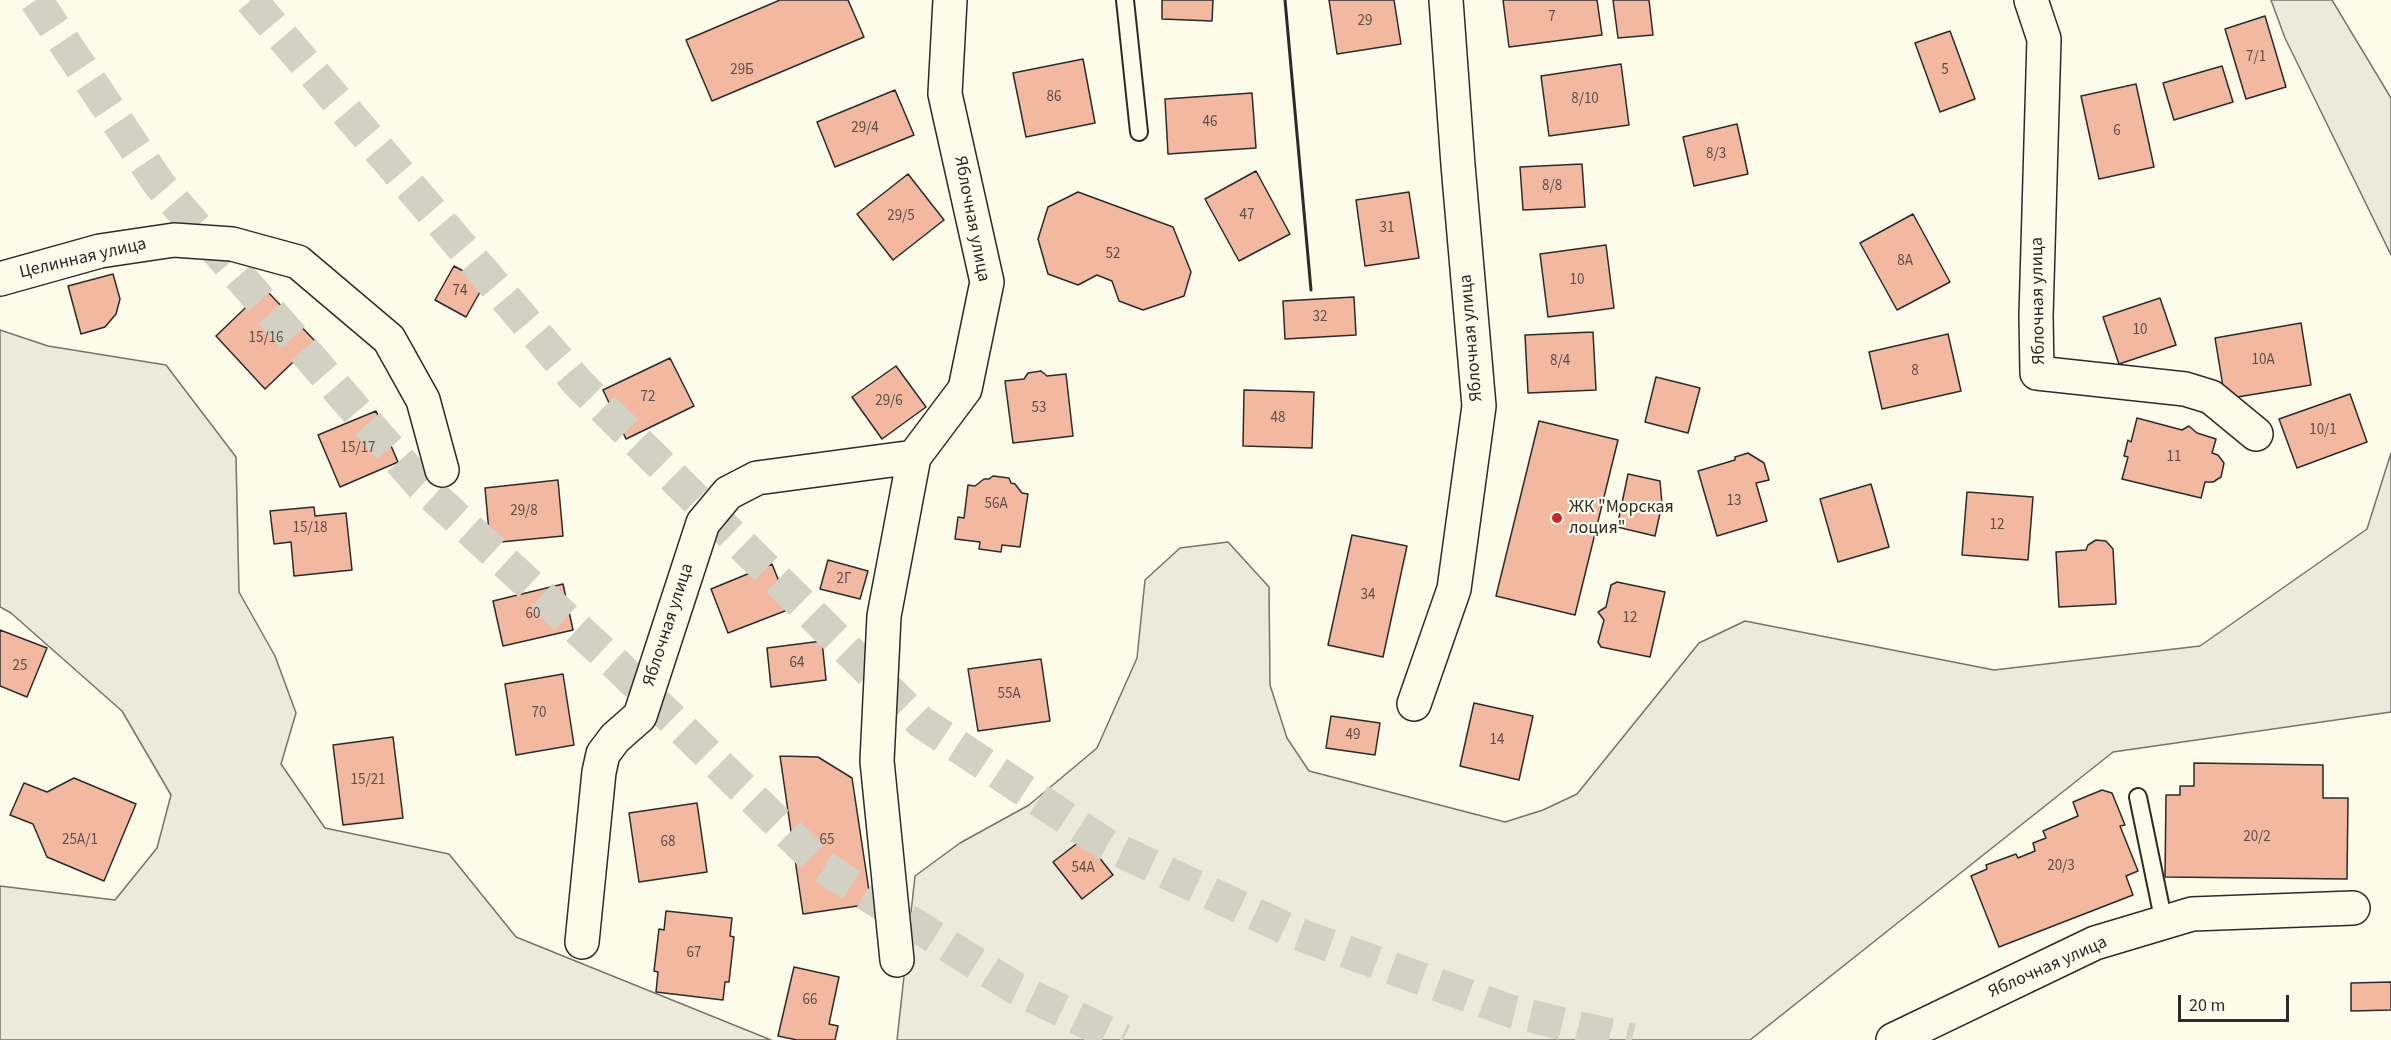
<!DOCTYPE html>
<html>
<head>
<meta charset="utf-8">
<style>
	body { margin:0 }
	#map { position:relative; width:2391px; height:1040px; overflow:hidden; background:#fdfbea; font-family:"Source Sans 3",sans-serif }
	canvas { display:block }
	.scale { position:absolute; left:2178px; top:995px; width:111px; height:27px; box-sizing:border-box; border:3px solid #2b2b2b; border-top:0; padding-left:8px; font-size:18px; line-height:21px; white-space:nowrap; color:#2b2b2b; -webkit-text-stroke:4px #fdfbea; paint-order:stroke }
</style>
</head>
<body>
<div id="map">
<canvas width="2391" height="1040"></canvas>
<div class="scale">20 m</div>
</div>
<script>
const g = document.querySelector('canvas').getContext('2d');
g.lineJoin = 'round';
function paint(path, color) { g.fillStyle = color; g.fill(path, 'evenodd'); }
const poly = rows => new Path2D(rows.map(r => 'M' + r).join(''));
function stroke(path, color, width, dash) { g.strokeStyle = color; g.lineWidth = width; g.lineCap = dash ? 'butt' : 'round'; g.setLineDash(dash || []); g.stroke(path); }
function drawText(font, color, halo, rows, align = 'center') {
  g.font = font + ' "Source Sans 3",sans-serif'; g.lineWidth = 4.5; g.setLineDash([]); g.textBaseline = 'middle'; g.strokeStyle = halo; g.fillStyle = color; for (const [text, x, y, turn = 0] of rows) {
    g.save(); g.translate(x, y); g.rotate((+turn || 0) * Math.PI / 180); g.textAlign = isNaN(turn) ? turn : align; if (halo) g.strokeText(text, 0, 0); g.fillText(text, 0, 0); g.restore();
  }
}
const green = poly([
	[2271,0,2332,0,2391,98,2391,255,2285,38,2271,0],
	[0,330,48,346,166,365,236,457,239,592,275,656,296,713,281,764,325,828,449,854,516,937,771,1040,0,1040,0,886,115,900,157,848,171,795,122,711,11,613,0,607,0,330],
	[2391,453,2391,712,2113,752,1750,1040,897,1040,915,876,960,843,1029,805,1097,748,1137,658,1145,580,1180,548,1228,542,1269,587,1270,685,1287,738,1309,771,1505,822,1543,810,1577,794,1699,643,1745,621,1994,670,2200,646,2367,529,2391,453]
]);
paint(green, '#ecebdb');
stroke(green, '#74746e', 1.5);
const building = poly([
	[780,0,848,0,864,37,712,101,686,40,780,0],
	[1162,0,1213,0,1212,21,1162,19,1162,0],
	[1329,0,1394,0,1401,44,1337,54,1329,0],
	[1503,0,1597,0,1602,35,1509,47,1503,0],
	[1613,0,1649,0,1653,35,1618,38,1613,0],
	[2265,16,2286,87,2246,99,2225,29,2265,16],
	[1950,31,1975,99,1940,112,1915,43,1950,31],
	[1083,59,1095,123,1026,137,1013,73,1083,59],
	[1621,64,1629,125,1549,136,1541,76,1621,64],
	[2222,66,2233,102,2174,120,2163,83,2222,66],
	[2136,84,2154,167,2099,179,2081,96,2136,84],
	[895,90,914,135,835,167,817,122,895,90],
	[1252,93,1256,148,1168,154,1165,99,1252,93],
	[1737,124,1748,174,1694,186,1683,137,1737,124],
	[1582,164,1585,207,1523,210,1520,167,1582,164],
	[1256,171,1290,234,1239,261,1205,199,1256,171],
	[908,174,944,220,893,260,857,214,908,174],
	[1078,192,1173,227,1191,272,1184,296,1143,310,1119,301,1112,281,1097,275,1078,285,1048,274,1038,239,1048,207,1078,192],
	[1409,192,1419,258,1365,266,1356,200,1409,192],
	[1913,214,1950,282,1897,310,1860,243,1913,214],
	[1606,245,1614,308,1548,317,1540,254,1606,245],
	[454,266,485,283,466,317,435,300,454,266],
	[113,274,120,299,116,314,105,327,81,334,68,286,113,274],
	[265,289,315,341,265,389,216,336,265,289],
	[1354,297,1356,335,1285,339,1283,301,1354,297],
	[2160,298,2176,345,2119,364,2103,317,2160,298],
	[2301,323,2311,385,2225,399,2215,338,2301,323],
	[1593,332,1596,390,1528,393,1525,335,1593,332],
	[1948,334,1961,391,1882,409,1869,352,1948,334],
	[670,358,694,406,626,439,603,390,670,358],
	[896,366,926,407,882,439,852,397,896,366],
	[1041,371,1047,376,1066,374,1073,436,1013,443,1005,381,1024,379,1028,373,1041,371],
	[1656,377,1700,388,1688,433,1645,422,1656,377],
	[1244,390,1314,392,1312,448,1243,446,1244,390],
	[2350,394,2367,442,2297,468,2279,419,2350,394],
	[376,411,398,462,340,487,318,435,376,411],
	[2137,418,2182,430,2189,426,2197,433,2216,439,2212,453,2218,455,2224,463,2221,477,2213,482,2205,482,2201,498,2122,479,2128,457,2124,456,2128,440,2131,442,2137,418],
	[1539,421,1618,440,1575,615,1496,596,1539,421],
	[1748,453,1764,463,1769,480,1756,483,1767,521,1717,536,1698,471,1735,460,1735,457,1748,453],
	[1628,474,1660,481,1662,504,1655,536,1617,527,1628,474],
	[993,476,1009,478,1011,483,1015,484,1022,493,1028,494,1020,547,1002,545,1001,552,979,549,980,542,955,539,958,517,964,518,968,485,975,486,984,479,989,479,993,476],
	[558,480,563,536,490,543,485,488,558,480],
	[1871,484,1889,547,1838,562,1820,499,1871,484],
	[1967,492,2033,497,2028,560,1962,555,1967,492],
	[314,507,315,516,346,513,352,570,294,576,291,542,274,544,270,511,314,507],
	[1352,535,1407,546,1383,657,1328,645,1352,535],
	[2096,540,2106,541,2113,549,2116,604,2059,607,2056,552,2086,550,2088,545,2096,540],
	[828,560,868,571,860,599,820,589,828,560],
	[772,564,790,609,728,633,711,589,772,564],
	[1617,582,1665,592,1650,657,1601,647,1598,642,1604,620,1598,612,1606,607,1611,585,1617,582],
	[563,584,573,630,503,646,493,601,563,584],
	[0,630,47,648,27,697,0,686,0,630],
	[822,641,826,680,771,687,767,648,822,641],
	[1041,659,1050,721,978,731,968,669,1041,659],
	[563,674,574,745,516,755,505,684,563,674],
	[1474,703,1533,716,1519,780,1460,766,1474,703],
	[1331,716,1380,723,1375,755,1326,748,1331,716],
	[393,737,403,818,343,825,333,745,393,737],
	[780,756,818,757,852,778,871,904,803,914,780,756],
	[2194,763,2323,765,2323,798,2348,798,2347,879,2165,877,2166,795,2180,795,2180,786,2194,786,2194,763],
	[74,778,136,804,104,881,47,857,33,824,10,815,24,783,47,792,74,778],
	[2102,790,2112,793,2125,825,2120,826,2138,871,2126,876,2133,895,1999,947,1971,876,1987,869,1986,865,2016,854,2018,858,2035,851,2033,843,2046,838,2043,831,2078,816,2073,802,2102,790],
	[697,803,707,872,639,882,629,813,697,803],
	[1084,838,1113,875,1082,899,1053,862,1084,838],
	[666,911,732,918,730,936,734,937,729,982,725,982,723,1000,656,992,658,972,654,971,659,929,664,930,666,911],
	[794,967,839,977,829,1024,838,1026,835,1040,797,1040,778,1036,794,967],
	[2391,982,2391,1010,2351,1011,2351,983,2391,982]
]);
paint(building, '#f2b8a0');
stroke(building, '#2b2b2b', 1.5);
stroke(poly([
	[36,0,159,184,421,485,619,667,823,867,1015,988,1123,1040],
	[251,0,578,383,921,722,1107,845,1298,934,1513,1012,1632,1040]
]), '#d3d1c4', 33, [33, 16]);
const lane = poly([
	[1125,0,1139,132],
	[2138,797,2164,923]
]);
const street = poly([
	[2031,0,2044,39,2036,316,2037,373,2185,389,2211,397,2256,434],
	[0,279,100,251,174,240,232,244,298,262,389,339,423,400,442,470],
	[1414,704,1454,589,1479,406,1458,165,1446,0],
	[582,942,599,772,603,754,615,738,640,716,703,523,728,493,757,478,914,457,965,389,987,282,945,94,950,0],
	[897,960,877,761,884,616,914,457],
	[1893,1040,2095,943,2192,914,2353,908]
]);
stroke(lane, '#2b2b2b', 20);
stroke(street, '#2b2b2b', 36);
stroke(lane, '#fdfbea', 16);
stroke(street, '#fdfbea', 33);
stroke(poly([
	[1285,0,1311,290]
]), '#2b2b2b', 3);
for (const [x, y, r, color] of [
	[1557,518,6,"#c62828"]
]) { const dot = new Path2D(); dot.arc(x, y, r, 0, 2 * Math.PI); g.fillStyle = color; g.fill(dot); stroke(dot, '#fdfbea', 2); }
drawText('15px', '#5d4e48', null, [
	["7",1552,18],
	["29",1365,22],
	["7/1",2256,58],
	["29Б",742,71],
	["5",1945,71],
	["86",1054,98],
	["8/10",1585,100],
	["46",1210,123],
	["29/4",865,129],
	["6",2117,132],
	["8/3",1716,155],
	["8/8",1552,187],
	["47",1247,216],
	["29/5",901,217],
	["31",1387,229],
	["52",1113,255],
	["8А",1905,262],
	["10",1577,281],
	["74",460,292],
	["32",1320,318],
	["10",2140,331],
	["15/16",266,339],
	["10А",2263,361],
	["8/4",1560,362],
	["8",1915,372],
	["72",648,398],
	["29/6",889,402],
	["53",1039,409],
	["48",1278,419],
	["10/1",2323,431],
	["15/17",358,449],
	["11",2174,458],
	["13",1734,502],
	["56А",996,505],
	["29/8",524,512],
	["12",1997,526],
	["15/18",310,529],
	["2Г",844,580],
	["34",1368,596],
	["60",533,615],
	["12",1630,619],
	["64",797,664],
	["25",20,667],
	["55А",1009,695],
	["70",539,714],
	["49",1353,736],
	["14",1497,741],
	["15/21",368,781],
	["20/2",2257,838],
	["25А/1",80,841],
	["65",827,841],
	["68",668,843],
	["20/3",2061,867],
	["54А",1083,869],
	["67",694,954],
	["66",810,1001]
]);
drawText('18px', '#2b2b2b', '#fdfbea', [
	["Яблочная улица",971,219,79],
	["Целинная улица",83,259,-13],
	["Яблочная улица",2039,301,-91],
	["Яблочная улица",1472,338,-95],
	["Яблочная улица",669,625,-72],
	["Яблочная улица",2048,968,-24]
]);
drawText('18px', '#2b2b2b', '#fdfbea', [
	["ЖК \"Морская",1569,508],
	["лоция\"",1569,529]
], 'left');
</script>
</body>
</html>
